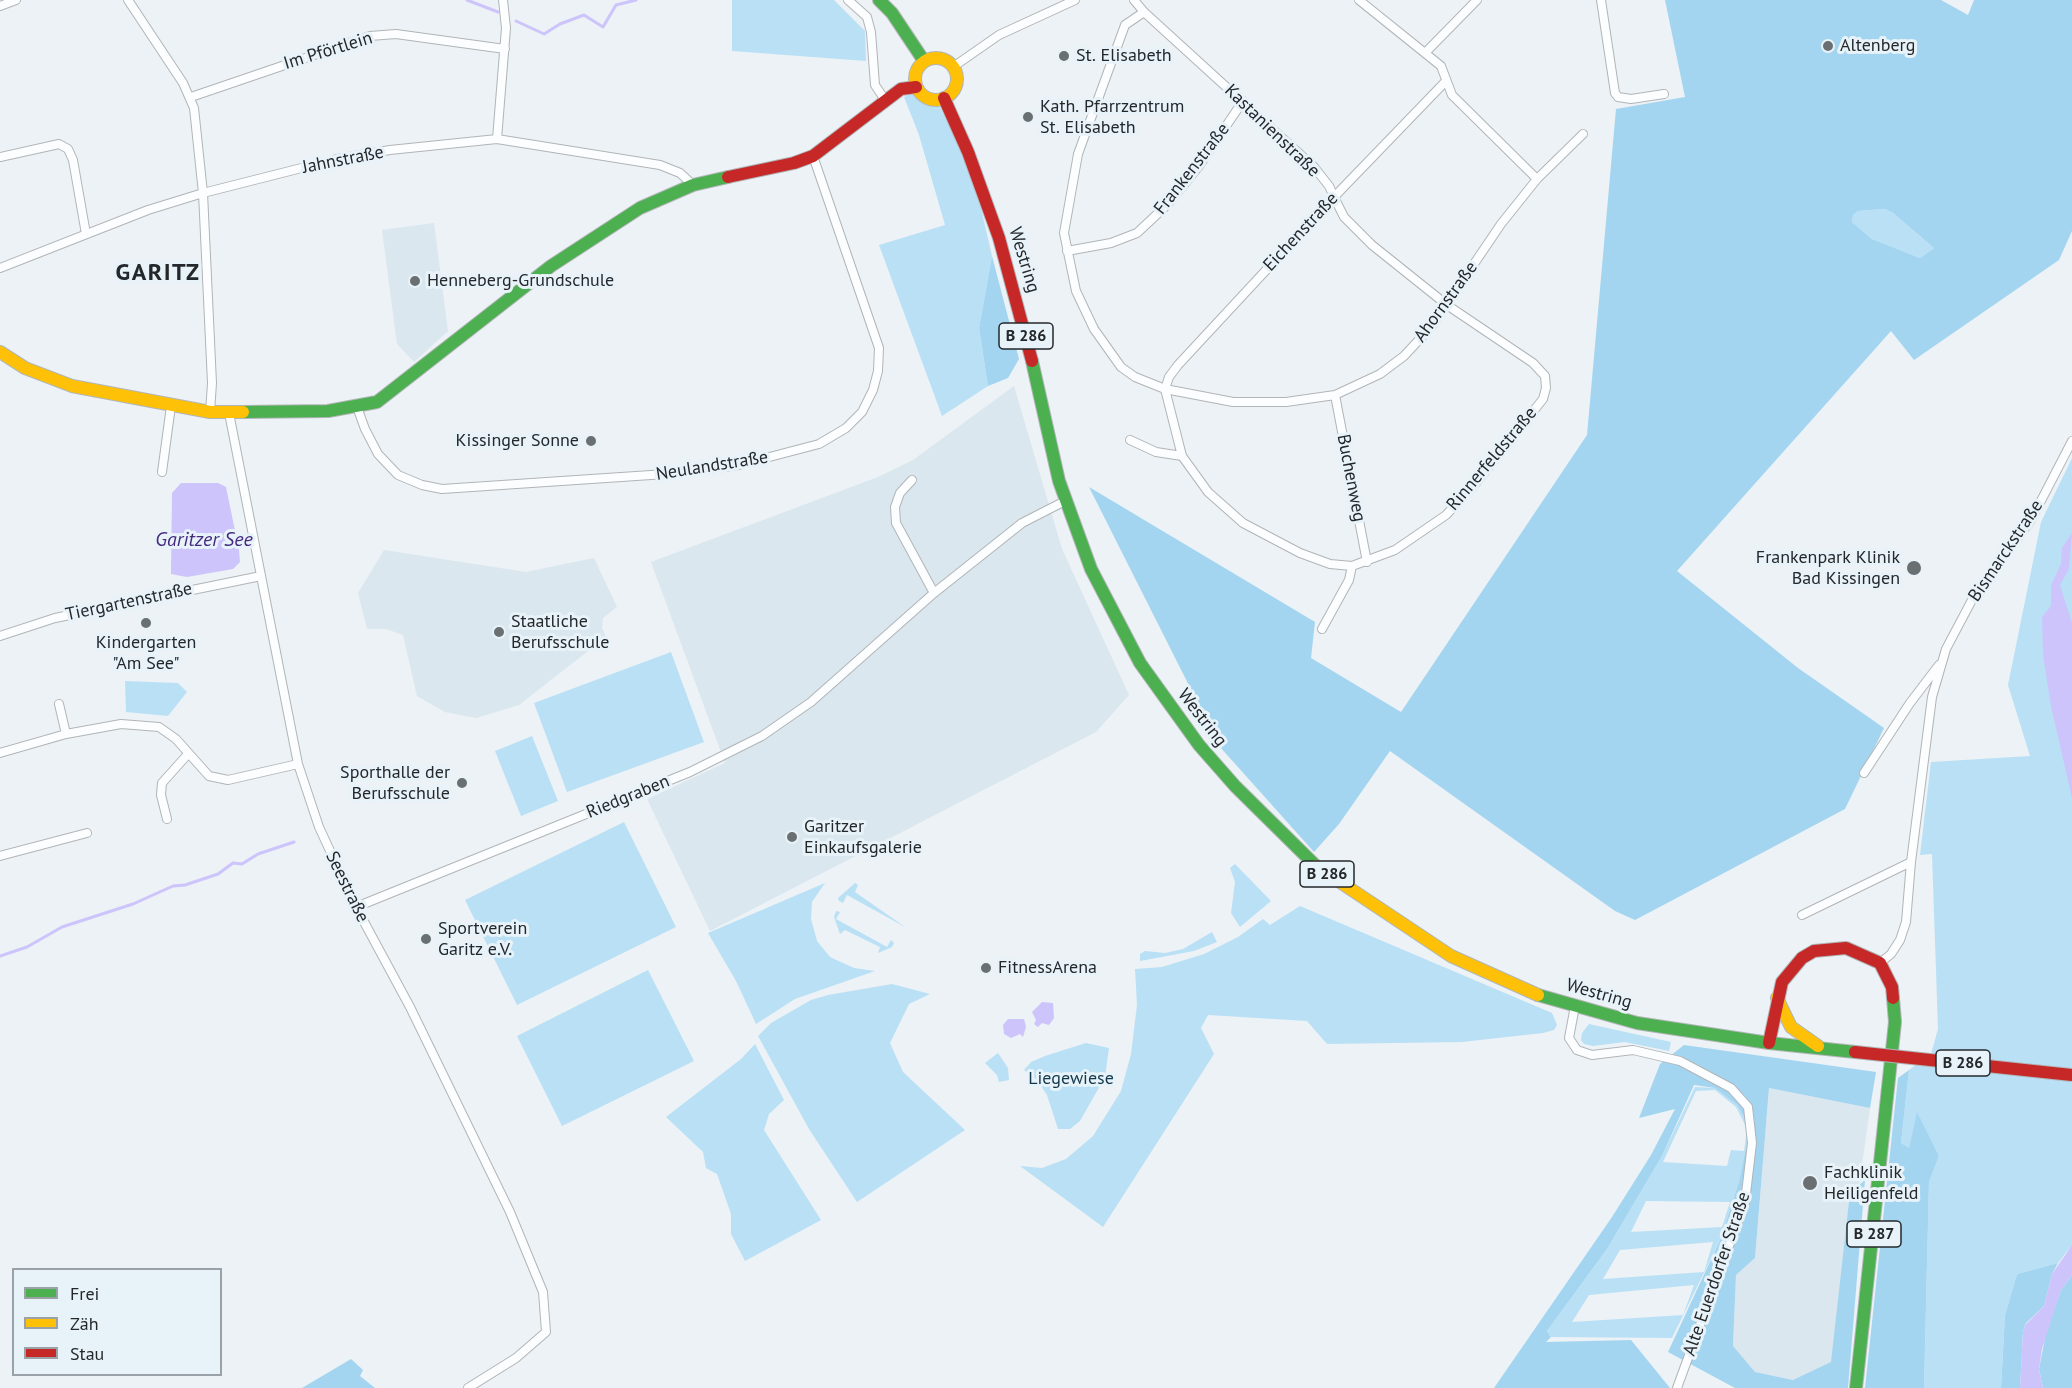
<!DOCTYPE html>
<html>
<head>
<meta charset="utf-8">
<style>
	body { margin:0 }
	#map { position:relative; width:2072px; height:1388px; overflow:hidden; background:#ecf2f5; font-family:"PT Sans",sans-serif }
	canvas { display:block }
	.legend { position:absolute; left:12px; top:1268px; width:210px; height:108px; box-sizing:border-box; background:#e8f3f9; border:2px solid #9aa2a7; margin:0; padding:8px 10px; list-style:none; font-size:18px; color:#24282b }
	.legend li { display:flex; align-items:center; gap:12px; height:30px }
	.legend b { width:30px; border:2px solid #9aa2a7 }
</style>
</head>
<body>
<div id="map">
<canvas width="2072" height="1388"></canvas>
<ul class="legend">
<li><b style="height:8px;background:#4caf50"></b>Frei</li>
<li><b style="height:8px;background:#ffc107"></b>Zäh</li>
<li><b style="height:8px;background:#c62828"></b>Stau</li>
</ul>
</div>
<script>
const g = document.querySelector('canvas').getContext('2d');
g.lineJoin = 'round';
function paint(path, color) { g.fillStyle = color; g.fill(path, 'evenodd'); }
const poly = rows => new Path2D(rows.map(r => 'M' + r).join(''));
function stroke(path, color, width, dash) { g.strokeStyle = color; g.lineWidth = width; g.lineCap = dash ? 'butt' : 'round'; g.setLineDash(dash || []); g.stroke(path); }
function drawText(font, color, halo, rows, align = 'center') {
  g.font = font + ' "PT Sans",sans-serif'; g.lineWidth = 6; g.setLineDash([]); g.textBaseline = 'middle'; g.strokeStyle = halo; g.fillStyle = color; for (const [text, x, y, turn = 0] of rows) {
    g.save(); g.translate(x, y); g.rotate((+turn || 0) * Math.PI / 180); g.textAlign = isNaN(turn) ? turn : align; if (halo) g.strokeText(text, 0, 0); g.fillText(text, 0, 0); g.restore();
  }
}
paint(poly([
	[434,223,448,331,414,362,397,344,382,230],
	[1014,386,1062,549,1129,695,1096,732,710,931,647,799,725,763,651,562,878,477,913,460],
	[384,550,526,572,594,558,617,607,603,618,602,628,606,637,519,705,476,718,445,712,417,696,403,635,386,629,367,629,358,593],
	[1769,1088,1870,1108,1834,1368,1793,1380,1755,1372,1733,1347,1736,1275,1755,1258]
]), '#dae7ee');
paint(poly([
	[732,0,834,0,865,31,866,61,732,51],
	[918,90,935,98,958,143,981,208,992,256,979,328,988,386,942,416,879,245,945,225,919,135,904,97],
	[1885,209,1893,213,1934,248,1920,258,1872,239,1852,222,1853,215,1858,211],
	[2072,458,2072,1245,2058,1263,2017,1274,2005,1315,2001,1388,1924,1388,1929,1182,1939,1156,1917,1114,1909,1149,1901,1143,1909,1070,1931,1054,1938,1029,1932,854,1920,855,1931,762,2030,756,2008,685,2041,522],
	[671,652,704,742,567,792,534,703],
	[125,681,178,683,187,692,168,716,126,712],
	[532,736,558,801,521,816,495,751],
	[624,822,676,927,517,1005,465,900],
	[1235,864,1271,901,1240,927,1231,913,1235,882,1230,868],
	[825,883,812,902,811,919,817,941,830,957,854,968,875,971,795,999,756,1024,736,981,708,933],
	[855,883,858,885,855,892,905,927,847,895,843,903,839,901,838,898],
	[1300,906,1552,1013,1557,1025,1554,1030,1543,1033,1462,1042,1327,1044,1307,1021,1208,1015,1201,1028,1214,1054,1103,1227,1020,1166,1042,1168,1066,1159,1093,1136,1121,1091,1131,1054,1137,1005,1135,969,1162,967,1204,954,1238,937,1263,919,1270,925],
	[836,911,840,912,836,919,887,947,891,940,894,943,892,947,878,953,880,947,845,930,840,934,834,917],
	[1212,932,1217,942,1194,951,1140,961,1140,954,1145,951,1165,953,1183,949],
	[648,970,694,1061,562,1126,517,1036],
	[892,984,930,994,909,1004,890,1043,903,1072,965,1130,857,1202,809,1129,758,1036,771,1023,811,1000,828,995],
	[1589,1024,1671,1042,1669,1051,1625,1042,1593,1046,1584,1044,1581,1040,1582,1033],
	[1086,1043,1109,1048,1105,1077,1080,1121,1070,1129,1058,1129,1047,1095,1037,1080,1024,1070,1031,1062,1045,1056],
	[755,1044,784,1100,769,1114,764,1130,821,1220,745,1261,731,1234,731,1214,717,1174,706,1168,703,1152,666,1117,741,1059],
	[998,1053,1008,1068,1009,1080,999,1082,997,1075,985,1063],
	[1695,1087,1715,1088,1737,1105,1750,1128,1739,1181,1721,1238,1672,1338,1551,1337,1547,1331,1607,1249,1662,1156],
	[1715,1090,1736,1107,1747,1129,1744,1151,1731,1150,1727,1166,1663,1162,1696,1091],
	[1646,1201,1729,1202,1730,1202,1722,1227,1631,1232],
	[1713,1242,1704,1272,1603,1279,1620,1250],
	[1694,1285,1683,1315,1572,1322,1589,1295]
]), '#bae0f6');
paint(poly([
	[1665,0,1941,0,1968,15,1974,0,2072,0,2072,231,2059,260,1914,360,1891,331,1677,571,1798,668,1884,728,1845,809,1635,920,1615,911,1390,751,1339,824,1314,852,1220,747,1089,487,1315,622,1311,658,1401,712,1587,435,1616,109,1685,97],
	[1885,209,1893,213,1934,248,1920,258,1872,239,1852,222,1853,215,1858,211],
	[992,256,1019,359,1008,378,988,386,979,328],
	[1684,1045,1876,1072,1870,1108,1769,1088,1755,1258,1736,1275,1733,1346,1755,1372,1793,1380,1831,1362,1850,1193,1865,1180,1848,1388,1735,1388,1668,1352,1721,1238,1739,1181,1750,1128,1737,1105,1715,1088,1694,1085,1662,1156,1607,1249,1547,1331,1551,1337,1546,1342,1631,1340,1670,1388,1494,1388,1612,1217,1651,1155,1675,1109,1639,1118,1660,1064],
	[1909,1070,1901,1143,1909,1148,1917,1112,1939,1156,1929,1182,1924,1388,1865,1388,1898,1078],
	[2058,1263,2052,1274,2044,1306,2026,1323,2023,1332,2020,1388,2001,1388,2005,1315,2017,1274],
	[2072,1275,2072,1388,2043,1388,2039,1369,2046,1333,2061,1290],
	[351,1359,363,1370,360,1376,375,1388,302,1388]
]), '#a3d5f1');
paint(poly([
	[181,483,218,483,226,487,239,550,240,562,233,569,187,577,171,574,172,493],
	[2072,533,2069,569,2060,585,2072,623,2072,798,2051,706,2043,655,2042,617,2051,606,2051,585,2061,564,2062,548],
	[1042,1002,1053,1003,1054,1018,1049,1025,1042,1023,1038,1027,1034,1024,1036,1020,1032,1012],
	[1008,1019,1024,1019,1026,1027,1023,1037,1020,1034,1011,1038,1004,1034,1003,1025],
	[2072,1245,2072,1275,2061,1290,2042,1349,2039,1369,2043,1388,2020,1388,2023,1332,2026,1324,2044,1306,2052,1274]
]), '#ccc4fb');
stroke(poly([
	[467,0,498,12],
	[516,21,544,34,560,24,584,15,603,27,616,5,636,0],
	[0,956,27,947,62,927,133,904,173,886,185,885,218,874,233,863,242,864,258,854,294,842]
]), '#ccc4fb', 3);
const street = poly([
	[128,0,183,83,194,108,203,193,212,383,210,412],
	[848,0,867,17,871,32,875,85,885,100],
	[1134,0,1144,12,1314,167,1329,186,1334,197,1344,217,1372,245,1447,305,1533,363,1545,376,1546,388,1543,399,1476,483,1446,515,1395,550,1352,566,1330,564,1300,553,1243,523,1208,492,1182,456,1165,389,1169,377,1178,365,1334,197,1446,81],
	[1359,0,1441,66,1452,95,1537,179],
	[1601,0,1615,93,1618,97,1631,99,1664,94],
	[0,6,16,0],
	[1144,12,1125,25,1078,154,1064,233,1076,291,1094,329,1121,367,1135,377,1165,389,1233,402,1286,402,1335,395,1380,374,1404,356,1432,326,1501,224,1537,179,1583,134],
	[1426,52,1477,0],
	[953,67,999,35,1075,0],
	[191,97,370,36,396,34,505,49],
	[497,139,506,28,503,0],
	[0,157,59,144,68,149,73,160,86,234],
	[1067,251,1111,243,1137,233,1168,204,1199,166,1243,101],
	[0,268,148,210,203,193,337,159,390,150,497,139,660,165,680,173,693,185],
	[1335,395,1367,562],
	[357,407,365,429,378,454,398,475,422,485,442,489,666,474,739,465,819,444,846,428,862,412,873,390,878,371,879,348,813,156],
	[229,413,298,764,319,827,356,907,410,1007,510,1212,543,1292,546,1332,516,1358,468,1388],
	[1130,440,1156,452,1182,456],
	[162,472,171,406],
	[912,480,900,493,895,507,896,523,934,593],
	[1322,629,1349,580,1352,566],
	[0,636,55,618,261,576],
	[59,704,66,734],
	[0,753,66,734,121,724,159,727,176,739,209,776,228,780,298,764],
	[1864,773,1910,703,1939,665],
	[167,819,161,795,162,783,188,754],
	[0,856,87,833],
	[356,907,690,772,762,736,811,702,934,593,1022,523,1065,501],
	[1802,915,1911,862],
	[1880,963,1891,954,1900,940,1906,922,1911,862,1932,697,1946,649,1973,598,2031,520,2072,441],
	[1575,1006,1569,1038,1577,1050,1592,1055,1633,1050,1680,1061,1731,1088,1748,1107,1752,1143,1745,1202,1677,1388]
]);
const fast = poly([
	[879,0,892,13,924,61],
	[1032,361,1059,481,1091,569,1140,663,1199,745,1235,786,1316,866],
	[243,412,328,411,377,402,551,266,640,208,693,185,728,177],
	[1538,995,1637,1023,1769,1043,1855,1052],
	[1856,1388,1895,1022,1893,998]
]);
const slow = poly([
	'915 79a21 21 0 1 1 42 0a21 21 0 1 1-42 0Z',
	[0,352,25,368,72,386,210,412,243,412],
	[1316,866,1451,956,1538,995],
	[1777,998,1791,1027,1818,1046]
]);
const jam = poly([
	[944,98,968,152,999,238,1032,361],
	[728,177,794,163,813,156,901,89,916,87],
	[1769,1043,1782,982,1802,958,1814,951,1846,948,1880,963,1892,987,1893,998]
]);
stroke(street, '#b1b5b7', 10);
stroke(fast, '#b1b5b7', 14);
stroke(slow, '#b1b5b7', 14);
stroke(jam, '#b1b5b7', 14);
stroke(street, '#fcfdfe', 8);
stroke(fast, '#4caf50', 12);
stroke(slow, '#ffc107', 12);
stroke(jam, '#c62828', 12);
const jamBridge = poly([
	[1855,1052,2072,1075]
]);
stroke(jamBridge, '#b1b5b7', 14, []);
stroke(jamBridge, '#c62828', 12);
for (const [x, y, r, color] of [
	[1828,46,6,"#6a6f72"],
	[1064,56,6,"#6a6f72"],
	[1028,117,6,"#6a6f72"],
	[415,281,6,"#6a6f72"],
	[591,441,6,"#6a6f72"],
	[1914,568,8,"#6a6f72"],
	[146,623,6,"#6a6f72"],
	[499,632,6,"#6a6f72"],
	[462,783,6,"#6a6f72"],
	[792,837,6,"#6a6f72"],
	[426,939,6,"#6a6f72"],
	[986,968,6,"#6a6f72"],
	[1810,1183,8,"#6a6f72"]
]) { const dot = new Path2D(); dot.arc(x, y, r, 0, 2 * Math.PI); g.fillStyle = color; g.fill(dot); stroke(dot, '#e8f3f9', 2); }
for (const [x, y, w] of [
	[1026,336,54],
	[1327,874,54],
	[1963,1063,54],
	[1874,1234,54]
]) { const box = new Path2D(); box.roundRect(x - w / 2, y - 13, w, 26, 4.5); g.fillStyle = '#e8f3f9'; g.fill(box); stroke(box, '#24282b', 1.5); }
drawText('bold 16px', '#24282b', null, [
	["B 286",1026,336],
	["B 286",1327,874],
	["B 286",1963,1063],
	["B 287",1874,1234]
]);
drawText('18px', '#24282b', '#e8f3f9', [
	["Altenberg",1840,46],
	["St. Elisabeth",1076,56],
	["Kath. Pfarrzentrum",1040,107],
	["St. Elisabeth",1040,128],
	["Henneberg-Grundschule",427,281],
	["Kissinger Sonne",579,441,"right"],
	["Frankenpark Klinik",1900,558,"right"],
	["Bad Kissingen",1900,579,"right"],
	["Staatliche",511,622],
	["Berufsschule",511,643],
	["Kindergarten",146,643,"center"],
	["\"Am See\"",146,664,"center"],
	["Sporthalle der",450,773,"right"],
	["Berufsschule",450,794,"right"],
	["Garitzer",804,827],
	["Einkaufsgalerie",804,848],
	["Sportverein",438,929],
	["Garitz e.V.",438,950],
	["FitnessArena",998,968],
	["Fachklinik",1824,1173],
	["Heiligenfeld",1824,1194]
], 'left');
drawText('18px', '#24282b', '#e8f3f9', [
	["Im Pförtlein",328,51,-17],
	["Kastanienstraße",1272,131,44],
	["Jahnstraße",343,160,-11],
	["Frankenstraße",1192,169,-52],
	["Eichenstraße",1301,232,-47],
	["Westring",1024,260,73],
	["Ahornstraße",1446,302,-54],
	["Rinnerfeldstraße",1492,459,-50],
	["Neulandstraße",712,466,-9],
	["Buchenweg",1351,478,79],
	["Bismarckstraße",2006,551,-56],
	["Tiergartenstraße",129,602,-12],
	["Westring",1202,718,52],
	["Riedgraben",628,797,-22],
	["Seestraße",347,887,64],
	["Westring",1599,994,16],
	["Alte Euerdorfer Straße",1717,1274,-71]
]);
drawText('18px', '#13394d', '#e8f3f9', [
	["Liegewiese",1071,1079]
]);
drawText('italic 20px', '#452a80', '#e8f3f9', [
	["Garitzer See",204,540]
]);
g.letterSpacing = '1.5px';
drawText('bold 24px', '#24282b', '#e8f3f9', [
	["GARITZ",158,273]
]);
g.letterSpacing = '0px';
</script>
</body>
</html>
